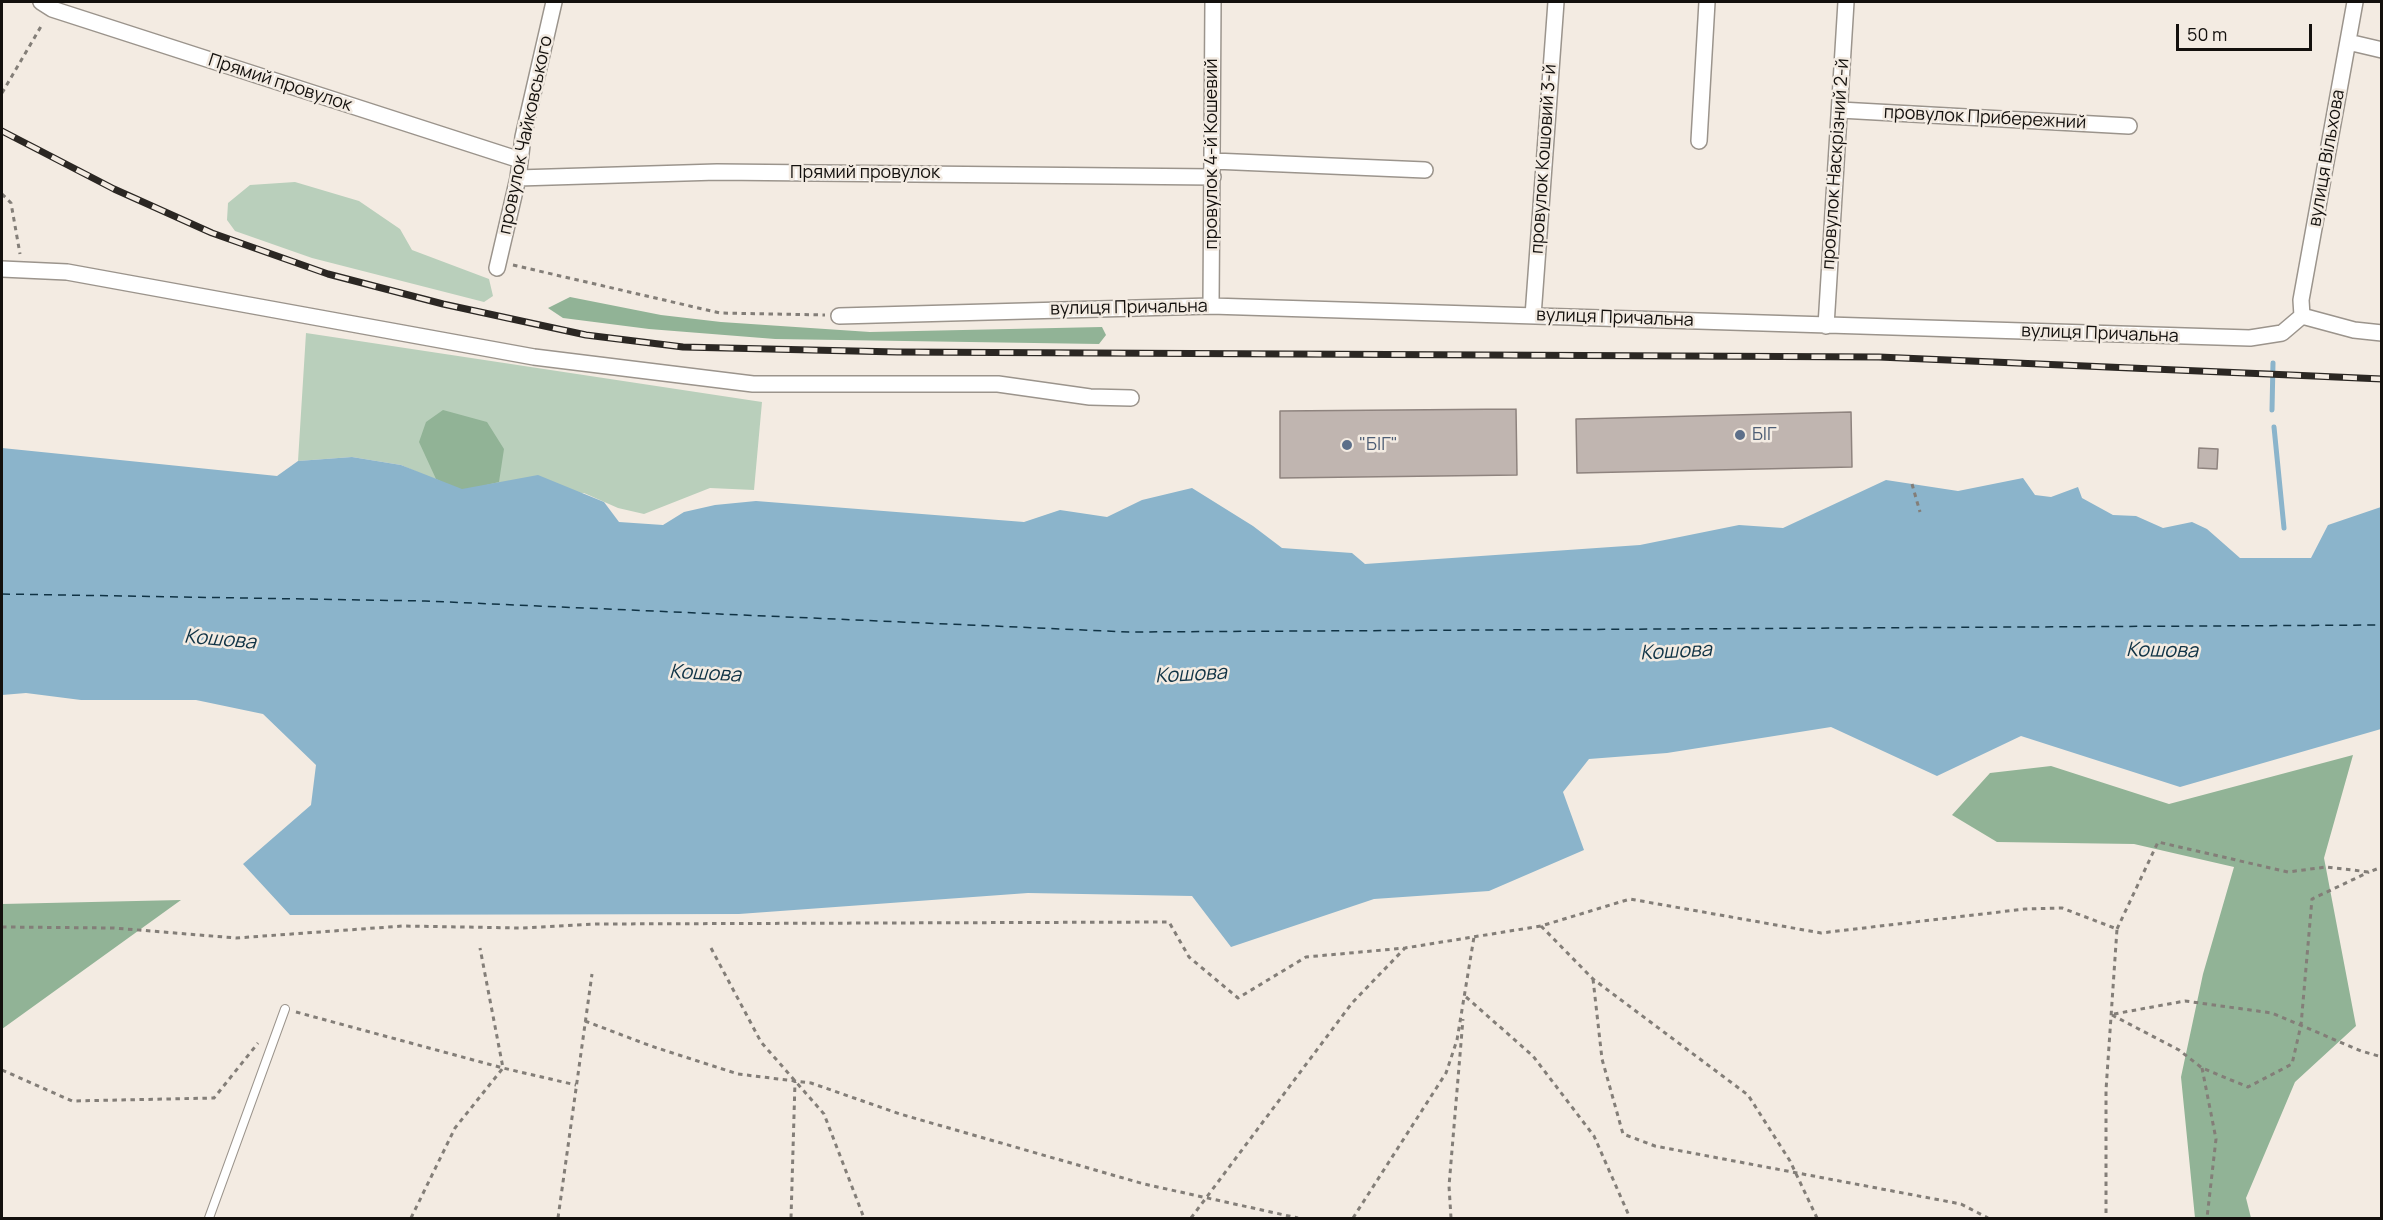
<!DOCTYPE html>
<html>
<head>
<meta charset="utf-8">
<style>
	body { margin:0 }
	#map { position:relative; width:2383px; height:1220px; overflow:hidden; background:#f3ebe2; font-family:Manrope,sans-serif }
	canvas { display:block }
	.frame { position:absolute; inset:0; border:3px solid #13100d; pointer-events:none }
	.scale { position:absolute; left:2176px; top:24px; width:136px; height:27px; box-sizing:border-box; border:3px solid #13100d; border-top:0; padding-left:8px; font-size:18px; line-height:21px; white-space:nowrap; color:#13100d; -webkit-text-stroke:4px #f3ebe2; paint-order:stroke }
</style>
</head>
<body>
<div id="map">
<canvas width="2383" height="1220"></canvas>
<div class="frame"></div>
<div class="scale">50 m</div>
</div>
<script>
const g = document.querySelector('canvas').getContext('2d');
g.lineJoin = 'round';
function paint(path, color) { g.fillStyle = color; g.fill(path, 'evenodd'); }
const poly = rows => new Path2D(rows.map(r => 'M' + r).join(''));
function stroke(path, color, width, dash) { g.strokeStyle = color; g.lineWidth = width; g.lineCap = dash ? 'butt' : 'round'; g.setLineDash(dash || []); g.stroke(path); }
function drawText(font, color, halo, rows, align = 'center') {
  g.font = font + ' Manrope,sans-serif'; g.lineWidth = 5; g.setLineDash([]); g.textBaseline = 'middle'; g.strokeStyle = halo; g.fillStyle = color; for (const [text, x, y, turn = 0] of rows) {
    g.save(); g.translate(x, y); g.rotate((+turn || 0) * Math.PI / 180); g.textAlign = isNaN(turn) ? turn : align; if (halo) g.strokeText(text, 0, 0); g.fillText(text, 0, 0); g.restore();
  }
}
paint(poly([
	[295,182,359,201,400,229,412,250,489,279,493,296,484,302,312,258,235,231,227,220,228,203,250,185],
	[306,333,762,402,754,490,710,488,644,514,618,508,584,493,461,491,401,465,352,457,298,461]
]), '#b9cfbb');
paint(poly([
	[570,297,661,315,721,322,870,332,1102,327,1106,335,1099,344,775,339,649,329,563,318,548,308],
	[443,410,487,422,504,449,499,482,461,491,436,479,419,442,426,422],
	[2353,755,2324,858,2356,1026,2295,1082,2246,1198,2251,1218,2195,1218,2181,1077,2203,974,2234,867,2134,844,1997,842,1952,815,1990,773,2051,766,2169,804],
	[181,900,2,1029,2,904]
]), '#91b396');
paint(poly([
	[2,448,277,476,298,461,352,457,401,465,462,489,538,475,604,502,619,522,663,525,684,512,715,505,756,501,1024,522,1060,510,1107,517,1142,500,1192,488,1253,526,1282,548,1352,553,1365,564,1640,545,1739,525,1783,528,1886,480,1958,491,2023,478,2035,495,2051,497,2078,487,2082,498,2113,515,2136,516,2163,528,2192,522,2207,529,2240,558,2311,558,2328,525,2381,507,2381,729,2180,787,2021,736,1937,776,1831,727,1667,753,1589,759,1563,792,1584,850,1489,891,1374,899,1231,947,1192,896,1028,893,739,914,290,915,243,864,311,805,316,765,263,714,196,700,81,700,26,693,2,695]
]), '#8bb4cb');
stroke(poly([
	[2272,410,2273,363],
	[2274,427,2284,528]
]), '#8bb4cb', 5);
stroke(poly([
	[2,594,425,601,1129,632,2382,625]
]), '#103345', 1.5, [8, 6]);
const building = poly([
	[1516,409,1517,475,1280,478,1280,411,1516,409],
	[1851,412,1852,467,1577,473,1576,419,1851,412],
	[2199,448,2218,449,2217,469,2198,468,2199,448]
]);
paint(building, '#c0b5b0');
stroke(building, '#8e837e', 1.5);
const service = poly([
	[209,1218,285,1009]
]);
const minor = poly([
	[41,2,52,9,520,160],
	[2348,42,2382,50],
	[1840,110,2129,126],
	[1699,141,1707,2],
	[1213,161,1425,170],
	[518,178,717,172,1213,177],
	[497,268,518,178,523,137,554,2],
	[2,269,67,272,534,357,753,384,998,384,1090,397,1131,398],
	[1211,306,1213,2],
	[839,316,1211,306,2250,338,2282,333,2302,316,2354,330,2382,333],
	[1533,316,1556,2],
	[2302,316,2301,300,2355,2],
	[1826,326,1846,2]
]);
stroke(service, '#9b948c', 10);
stroke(minor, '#9b948c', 18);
stroke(poly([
	[2,93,43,23],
	[2,194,11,203,20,254],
	[513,265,720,313,825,315],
	[1912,484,1920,512],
	[1541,926,1593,979,1748,1095,1790,1161,1817,1218],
	[2,927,114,928,236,938,403,926,521,928,597,924,1169,922,1189,957,1238,998,1306,957,1405,948,1541,926,1630,899,1821,933,2025,909,2062,908,2117,929,2106,1090,2106,1218],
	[2117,929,2158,842,2288,872,2326,867,2369,872,2382,867],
	[711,948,761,1042,824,1114,864,1218],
	[1593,979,1602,1059,1623,1134,1655,1146,1961,1204,1988,1218],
	[1466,997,1533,1056,1594,1136,1630,1218],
	[296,1012,503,1068,576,1085],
	[2114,1014,2185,1001,2272,1013,2361,1051,2382,1057],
	[2112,1015,2179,1050,2202,1068,2248,1087,2292,1064,2301,1025,2312,899,2369,872],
	[585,1021,651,1046,738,1074,811,1083,900,1114,1144,1184,1298,1218],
	[2202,1068,2216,1139,2207,1218],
	[2,1070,72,1101,214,1098,258,1043],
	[411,1218,455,1128,503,1068,480,948],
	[558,1218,592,974],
	[791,1218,795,1082],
	[1191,1218,1352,1003,1405,948],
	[1353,1218,1446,1073,1457,1040,1474,937],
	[1451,1218,1449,1186,1463,1019]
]), '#837e78', 3, [4.5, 4.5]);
stroke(service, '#fff', 8);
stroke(minor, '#fff', 15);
const rail = poly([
	[2,131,114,189,212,233,328,274,443,304,586,335,683,347,897,352,1879,357,2382,379]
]);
stroke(rail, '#2b2723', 7);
stroke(rail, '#f3ebe2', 4.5, [14]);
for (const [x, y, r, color] of [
	[1740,435,6,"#5c6f8a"],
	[1347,445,6,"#5c6f8a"]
]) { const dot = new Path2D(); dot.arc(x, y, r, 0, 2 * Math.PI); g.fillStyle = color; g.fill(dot); stroke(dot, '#f3ebe2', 2); }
drawText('18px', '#13100d', '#f3ebe2', [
	["Прямий провулок",280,83,18],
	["провулок Прибережний",1985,118,3],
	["провулок Чайковського",526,135,-78],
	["провулок 4-й Кошевий",1212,154,-90],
	["вулиця Вільхова",2327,158,-80],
	["провулок Кошовий 3-й",1544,159,-86],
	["провулок Наскрізний 2-й",1836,164,-86],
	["Прямий провулок",865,173],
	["вулиця Причальна",1129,308,-1],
	["вулиця Причальна",1615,318,2],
	["вулиця Причальна",2100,334,2]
]);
drawText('18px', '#4e5e75', '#f3ebe2', [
	["БІГ",1752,435],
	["\"БІГ\"",1359,445]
], 'left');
drawText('italic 20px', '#103345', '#f3ebe2', [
	["Кошова",220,640,5],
	["Кошова",2162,651,1],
	["Кошова",1676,652,-3],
	["Кошова",705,674,3],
	["Кошова",1191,675,-3]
]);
</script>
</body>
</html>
